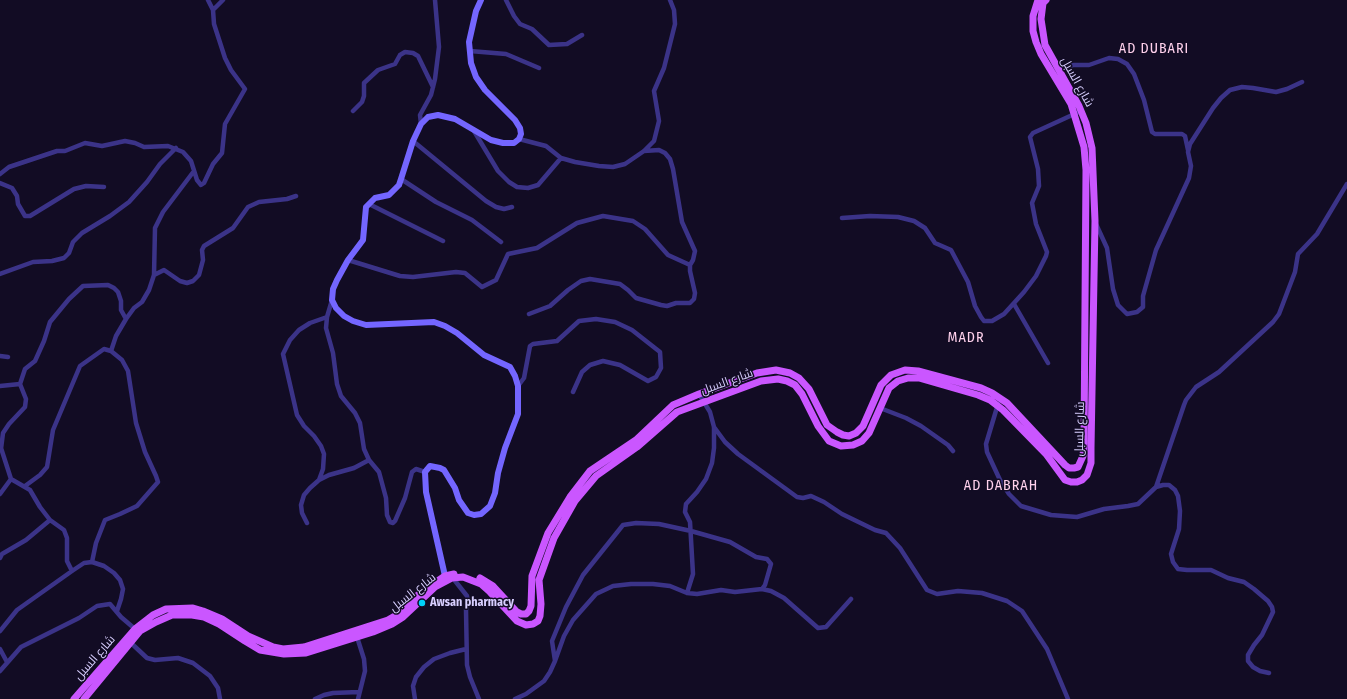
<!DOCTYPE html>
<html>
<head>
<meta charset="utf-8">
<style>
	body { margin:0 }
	canvas { display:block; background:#120c24 }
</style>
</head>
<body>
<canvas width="1347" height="699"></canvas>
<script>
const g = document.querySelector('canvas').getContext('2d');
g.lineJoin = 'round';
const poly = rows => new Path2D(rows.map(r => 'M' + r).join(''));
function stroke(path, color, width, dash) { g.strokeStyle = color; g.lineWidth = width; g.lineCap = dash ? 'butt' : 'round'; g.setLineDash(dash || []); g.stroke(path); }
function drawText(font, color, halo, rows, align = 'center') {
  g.font = font + ' "Fira Sans Condensed",Cairo,sans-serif'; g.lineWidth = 3; g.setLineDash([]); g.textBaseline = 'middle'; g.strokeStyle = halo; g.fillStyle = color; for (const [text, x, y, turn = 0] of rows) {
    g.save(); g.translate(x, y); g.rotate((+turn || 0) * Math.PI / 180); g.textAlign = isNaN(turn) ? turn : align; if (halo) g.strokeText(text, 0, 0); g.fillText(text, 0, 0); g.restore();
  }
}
stroke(poly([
	[506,0,514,16,520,24,532,29,549,45,567,44,582,35],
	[213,10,223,0],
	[470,51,506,54,539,68],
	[1058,70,1062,68,1073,65,1089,65,1109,58,1118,59,1127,64,1134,74,1144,100,1152,132,1155,134,1182,134,1185,136,1188,150],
	[353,111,362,102,364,96,364,83,378,70,395,64,400,55,405,52,413,53,418,56,433,87],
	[421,124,420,115,431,95,435,79,439,47,435,0],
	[474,131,498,171,509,182,517,187,528,188,538,185,561,158],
	[519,139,546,146,561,158,575,162,599,166,613,167,625,164,644,151,654,141,659,121,654,91,664,68,675,24,674,10,670,0],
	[413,141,486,201,496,207,504,209,512,207],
	[0,174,9,167,57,151,65,151,85,143,102,146,125,141,135,143,144,147,168,146,183,152,191,161,197,180,201,185,204,183,213,164,222,153,225,124,245,89,231,70,225,58,214,24,213,10,208,0],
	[401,179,436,202,472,220,501,242],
	[0,183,12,188,17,196,18,204,25,216,30,216,74,189,86,186,104,187],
	[369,204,443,241],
	[842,218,870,216,898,217,914,221,925,228,935,243,951,250,968,282,975,306,981,317,984,321,992,321,1004,314,1024,292,1036,276,1046,256,1047,252,1036,224,1032,203,1039,186,1038,169,1030,137,1033,133,1081,111],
	[1096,224,1107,248,1113,289,1118,305,1127,314,1137,312,1143,307,1143,296,1156,250,1189,178,1191,166,1188,152,1190,144,1213,108,1221,98,1230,90,1242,87,1253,88,1276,92,1287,89,1302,82],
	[348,260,400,276,413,277,456,272,465,273,482,287,496,280,508,254,537,248,577,223,603,216,633,221,645,229,668,255,690,265],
	[0,274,33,262,52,261,64,258,69,253,73,242,82,233,110,216,129,202,147,182,160,164,176,148],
	[154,275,164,270,180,281,187,283,193,281,199,275,203,260,202,250,204,246,233,228,248,207,259,202,287,199,296,196],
	[332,300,327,317,326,328,333,353,337,384,341,396,355,413,360,423,364,449,369,460,379,472,386,498,387,515,390,522,393,523,395,521,405,498,412,472,416,469,425,472],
	[1014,304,1048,363],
	[529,314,550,306,568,290,581,281,590,279,620,284,628,290,636,298,661,305,667,306,676,303,690,303,694,299,695,293,690,271,690,265,693,260,695,251,682,222,673,169,670,159,665,153,659,150,644,151],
	[111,351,116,336,126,319,134,308,142,302,149,290,154,275,155,228,163,212,194,171],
	[0,356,8,357],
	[20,384,25,369,35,361,44,341,50,322,69,299,83,286,108,285,114,288,118,292,121,301,121,310,126,319],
	[0,386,20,384,26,399,25,407,9,424,3,433,1,449],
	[518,386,524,378,530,346,533,344,557,341,579,321,596,319,615,322,632,330,660,352,661,368,656,377,648,381,620,365,603,361,590,365,582,372,573,392],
	[998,404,986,444,987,452,1000,480,1009,494,1021,506,1051,515,1077,517,1104,509,1128,506,1138,504,1156,487,1163,485,1169,485,1175,490,1178,496,1180,511,1179,529,1171,554,1173,562,1178,569,1187,570,1211,570,1228,578,1244,582,1254,589,1268,601,1272,607,1273,612,1262,635,1254,645,1248,655,1248,661,1253,667,1260,671,1269,673],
	[880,408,906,418,921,426,948,445,953,451],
	[714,427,725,442,738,454,797,497,803,498,811,496,824,502,842,514,875,530,886,533,900,548,927,590,937,594,958,591,982,593,1007,601,1022,611,1047,649,1068,699],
	[1,448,11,479],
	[319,480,323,469,324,454,321,446,314,436,304,426,297,415,283,354,290,340,299,330,310,323,327,317],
	[25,486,40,475,47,467,53,430,80,366,104,349,111,351,122,360,128,371,136,423,145,452,156,476,158,482,137,506,120,514,105,520,96,543,92,562],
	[1156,487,1184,405,1186,400,1196,387,1219,372,1273,322,1279,314,1295,272,1298,254,1317,234,1347,184],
	[0,494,11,479,30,490,40,507,50,520,64,530,67,538,67,561,72,571],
	[307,523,302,513,301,505,304,495,310,488,319,480,329,475,354,468,369,460],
	[0,558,2,554,26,540,50,520],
	[452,577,467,596,468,602,466,610,467,665,470,677,479,699],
	[762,589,771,591,784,598,818,628,826,627,851,599],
	[687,593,693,574,690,522,685,512,686,504,697,492,706,479,712,463,714,448,714,427,710,412,699,394],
	[0,631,17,610,72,571,84,563,92,562,104,566,114,573,120,580,123,589,121,599,117,611],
	[357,637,364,659,365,671,358,699],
	[131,643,147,658,155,660,178,658,193,663,210,676,218,688,220,699],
	[0,649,7,662],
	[0,671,21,647,79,618,97,606,110,604,121,617,135,629],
	[315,699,324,695,333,693,359,692],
	[415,699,413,686,416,677,424,667,434,659,450,653,466,649],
	[515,699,526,694,544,681,550,672,555,661,564,636,573,620,596,594,613,586,631,584,653,584,670,586,687,593,697,594,721,590,735,592,762,589,765,585,771,564,767,559,756,557,730,542,691,531,659,524,636,523,623,525,583,575,566,607,552,641,555,661]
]), '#3b3388', 4.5);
stroke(poly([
	[445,576,426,492,425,472,430,466,440,468,444,470,455,488,459,500,468,513,474,515,481,514,490,506,495,493,498,473,505,448,518,414,518,386,515,376,510,367,484,355,457,333,445,326,434,322,366,325,353,321,344,316,336,308,332,300,333,289,337,280,348,260,363,240,366,207,375,198,389,195,399,185,401,179,413,141,421,124,428,117,438,115,455,119,491,140,503,143,514,143,519,139,521,134,520,128,515,120,485,90,476,77,471,63,469,42,476,11,481,0]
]), '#7466ff', 6);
stroke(poly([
	[480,578,493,586,517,612,521,614,526,614,529,611,531,606,532,576,548,533,570,497,590,471,636,440,673,405,699,394,757,373,776,370,790,373,799,378,809,389,827,425,837,432,843,435,849,436,856,433,863,426,881,385,891,375,905,370,918,371,981,388,992,393,1007,403,1065,465,1069,468,1074,468,1078,467,1083,456,1084,443,1086,170,1084,147,1071,104,1041,54,1036,42,1033,31,1033,16,1038,0],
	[74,699,135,629,153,615,166,609,193,608,203,611,222,619,248,636,273,647,283,649,304,647,388,620,400,613,419,594,445,576,454,574],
	[84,699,140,631,156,622,172,615,192,615,204,617,219,624,245,641,260,650,284,654,306,653,373,632,392,624,403,617,435,587,452,578,463,577,481,584,490,592,517,621,526,625,533,624,538,621,540,616,541,604,539,580,554,538,575,501,596,476,637,447,677,412,761,381,778,379,787,381,795,385,802,394,818,426,829,441,841,446,853,445,862,441,869,433,889,388,898,381,908,378,919,378,978,395,990,400,1003,410,1046,454,1065,480,1071,482,1077,482,1082,480,1087,475,1091,463,1091,448,1095,221,1092,148,1086,123,1079,106,1045,45,1041,19,1043,3,1046,0]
]), '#ca56ff', 7);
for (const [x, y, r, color] of [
	[422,603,4,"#00d2fa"]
]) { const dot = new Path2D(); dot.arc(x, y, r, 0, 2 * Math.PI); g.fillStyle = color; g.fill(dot); stroke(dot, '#120c24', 1.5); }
drawText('12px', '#d8cfff', '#120c24', [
	["شارع السبل",1077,82,61],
	["شارع السبل",727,382,-20],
	["شارع السبل",1080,429,-89],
	["شارع السبل",413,593,-38],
	["شارع السبل",95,658,-49]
]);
drawText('bold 12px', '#d8cfff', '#120c24', [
	["Awsan pharmacy",430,603]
], 'left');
g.letterSpacing = '1px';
drawText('14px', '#ffd1ec', '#120c24', [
	["AD DUBARI",1154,49],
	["MADR",966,338],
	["AD DABRAH",1001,486]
]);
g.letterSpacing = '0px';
</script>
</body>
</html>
